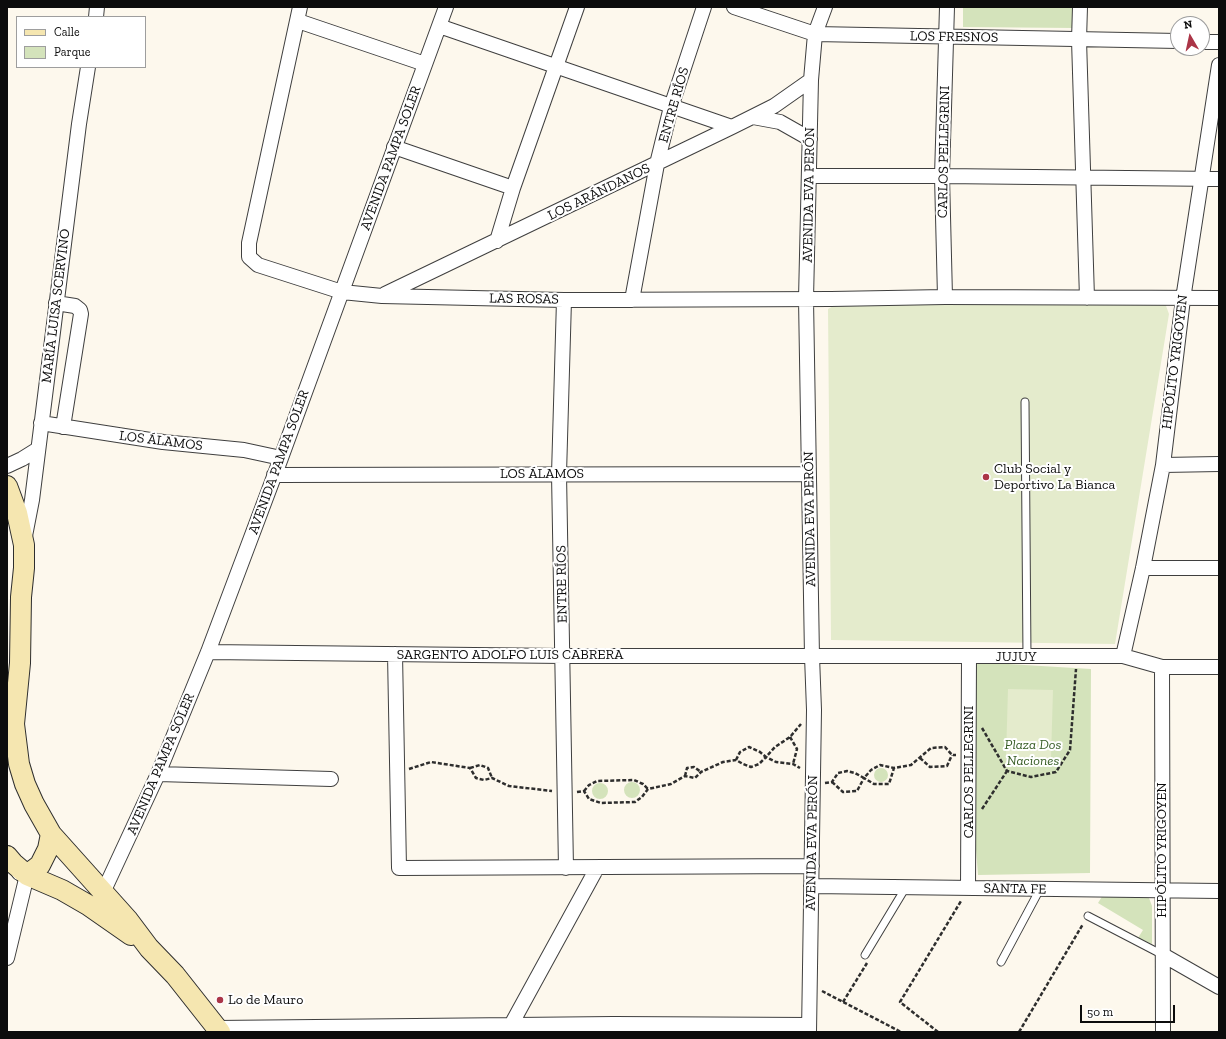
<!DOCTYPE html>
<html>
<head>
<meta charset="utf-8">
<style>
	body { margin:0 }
	#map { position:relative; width:1226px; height:1039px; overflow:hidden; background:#fdf8ed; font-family:"Zilla Slab",serif }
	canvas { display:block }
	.frame { position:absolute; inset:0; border:8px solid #0c0c0c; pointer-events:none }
	.legend { position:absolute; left:16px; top:16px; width:130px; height:52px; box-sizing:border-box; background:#fff; border:1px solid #9e9e9e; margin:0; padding:5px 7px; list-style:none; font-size:12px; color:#0c0c0c }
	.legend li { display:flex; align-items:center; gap:8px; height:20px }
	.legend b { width:20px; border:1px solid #9e9e9e }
	.north { position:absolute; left:1170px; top:16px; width:40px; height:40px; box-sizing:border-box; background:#fff; border:1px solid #9e9e9e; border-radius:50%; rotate:351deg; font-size:11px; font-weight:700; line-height:16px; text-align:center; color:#0c0c0c }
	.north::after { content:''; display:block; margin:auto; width:14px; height:18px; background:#ab3547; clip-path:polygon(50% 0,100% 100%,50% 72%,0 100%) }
	.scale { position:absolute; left:1080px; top:1005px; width:95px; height:18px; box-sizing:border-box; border:2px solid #0c0c0c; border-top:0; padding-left:5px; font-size:12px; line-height:14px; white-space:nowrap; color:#0c0c0c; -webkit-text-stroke:3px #fff; paint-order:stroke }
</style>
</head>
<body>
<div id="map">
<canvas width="1226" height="1039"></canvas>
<div class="frame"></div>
<ul class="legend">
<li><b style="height:5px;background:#f5e6b0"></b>Calle</li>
<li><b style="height:11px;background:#d4e3bb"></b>Parque</li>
</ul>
<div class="north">N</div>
<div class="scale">50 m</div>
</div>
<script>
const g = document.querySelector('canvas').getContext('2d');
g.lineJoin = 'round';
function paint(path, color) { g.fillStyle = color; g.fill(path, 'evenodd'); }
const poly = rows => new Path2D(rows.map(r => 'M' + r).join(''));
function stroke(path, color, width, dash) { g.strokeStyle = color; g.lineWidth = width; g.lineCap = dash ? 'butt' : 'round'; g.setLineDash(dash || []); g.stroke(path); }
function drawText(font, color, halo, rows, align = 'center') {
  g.font = font + ' "Zilla Slab",serif'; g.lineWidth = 4; g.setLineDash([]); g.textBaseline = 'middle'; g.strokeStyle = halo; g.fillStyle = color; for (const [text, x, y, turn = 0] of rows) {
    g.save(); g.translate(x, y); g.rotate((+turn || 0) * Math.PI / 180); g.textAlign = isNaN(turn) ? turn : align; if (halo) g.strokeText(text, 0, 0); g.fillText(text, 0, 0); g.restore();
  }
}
paint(poly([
	[963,7,1075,7,1074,28,963,27],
	[975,662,1091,669,1090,873,978,875,975,837],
	'874 775a7 7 0 1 1 14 0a7 7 0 1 1-14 0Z',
	'624 790a8 8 0 1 1 16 0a8 8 0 1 1-16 0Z',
	'592 791a8 8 0 1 1 16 0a8 8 0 1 1-16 0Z',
	[1143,894,1149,898,1152,906,1152,944,1138,938,1143,930,1098,903,1103,895]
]), '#d4e3bb');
paint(poly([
	[840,302,1165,303,1169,314,1115,644,831,640,828,309],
	[1008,689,1053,690,1051,758,1006,757]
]), '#e4ebcc');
const service = poly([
	[1025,402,1027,657],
	[1088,916,1163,955],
	[865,955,906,887],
	[1001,962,1040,889]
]);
const minor = poly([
	[300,7,249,243,249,257,258,265,342,292,382,296,564,300,831,299,945,297,1219,298],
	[734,7,815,34,1178,41],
	[1080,7,1079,40,1087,298],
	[96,17,97,7],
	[298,21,425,64],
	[439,26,732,127],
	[1202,42,1219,42],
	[753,117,780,122,810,139],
	[394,147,513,188],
	[809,176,942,176,1219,179],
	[497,241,513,188,577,7],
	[385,294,732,127,774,106,811,80],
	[945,297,942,176,947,7],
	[564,300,559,474,566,868],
	[632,300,657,164,671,107,704,7],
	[56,303,75,306,80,310,81,314,63,427],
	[41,423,163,442,244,450,281,458],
	[1163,465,1219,464],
	[7,466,22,459,38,449],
	[274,475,809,474],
	[25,536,32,500,79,124,88,67],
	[1143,568,1219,568],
	[208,652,563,656,1123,656,1162,667,1219,667],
	[395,654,399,868,812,866],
	[1123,656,1143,568,1163,465,1183,299,1219,65],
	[1162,667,1163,1032],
	[158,774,331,779],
	[811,886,1219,891],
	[968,888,969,657],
	[100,899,158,774,208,652,281,458,446,7],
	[1163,955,1219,987],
	[7,958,27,875,19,873],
	[216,1028,614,1024,809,1025],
	[511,1032,511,1025,597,868],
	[809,1032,814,710,812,656,806,299,811,80,815,34,825,7]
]);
const secondary = poly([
	[7,486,17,513,24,545,24,568,21,597,20,663,14,724,19,764,25,784,34,804,51,834,128,920,149,948,175,975,220,1032],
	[7,856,13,863,27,875,62,890,88,905,131,935],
	[27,875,40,865,48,849,51,834]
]);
stroke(service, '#3f3f3f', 9);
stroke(minor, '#3f3f3f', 16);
stroke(secondary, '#2e2e2e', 22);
stroke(poly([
	[982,728,1007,771,1031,777,1056,772,1070,750,1076,669],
	[790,737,797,749,793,764],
	[920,758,930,767,947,766,952,755],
	[736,760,740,752,749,747,760,752,766,757,775,747,790,737,801,724],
	[470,768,480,765,488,768,492,778],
	[409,769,431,762,470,768,476,778,484,780,492,778,509,786,552,791],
	[685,776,687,768,694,767,701,772],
	[832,782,843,792,857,791,864,778,874,784,889,784,894,768],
	[825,783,832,782,838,773,847,771,855,773,864,778,871,770,880,765,894,768,911,765,931,748,945,747,952,755,956,755],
	[584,791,589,785,597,781,634,780,643,784,648,789],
	[577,792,584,791,589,799,601,803,635,802,642,797,648,789,671,784,685,776,695,778,701,772,723,762,736,760,743,764,751,767,759,764,766,757,776,762,793,764,800,768],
	[982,809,1007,771],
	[822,991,901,1032],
	[843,1002,867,963],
	[938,1032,900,1002,961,901],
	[1019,1032,1083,924]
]), '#2e2e2e', 2.5, [4, 2]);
stroke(service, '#fff', 7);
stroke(minor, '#fff', 14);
stroke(secondary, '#f5e6b0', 20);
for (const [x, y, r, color] of [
	[986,477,4,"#ab3547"],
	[220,1000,4,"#ab3547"]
]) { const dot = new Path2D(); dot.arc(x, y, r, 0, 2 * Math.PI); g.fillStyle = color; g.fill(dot); stroke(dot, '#fff', 1.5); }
drawText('14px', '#0c0c0c', '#fff', [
	["LOS FRESNOS",954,37,1],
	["ENTRE RÍOS",674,105,-74],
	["CARLOS PELLEGRINI",944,152,-89],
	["AVENIDA PAMPA SOLER",391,158,-70],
	["LOS ARÁNDANOS",599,192,-26],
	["AVENIDA EVA PERÓN",809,195,-89],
	["LAS ROSAS",524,299,1],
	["MARÍA LUISA SCERVINO",56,306,-83],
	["HIPÓLITO YRIGOYEN",1175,362,-83],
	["LOS ÁLAMOS",161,441,7],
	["AVENIDA PAMPA SOLER",279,462,-70],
	["LOS ÁLAMOS",542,474],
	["AVENIDA EVA PERÓN",810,519,-91],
	["ENTRE RÍOS",562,584,-91],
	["SARGENTO ADOLFO LUIS CABRERA",510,655],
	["JUJUY",1016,657],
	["AVENIDA PAMPA SOLER",161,764,-67],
	["CARLOS PELLEGRINI",969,772,-90],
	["AVENIDA EVA PERÓN",812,843,-89],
	["HIPÓLITO YRIGOYEN",1162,850,-90],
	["SANTA FE",1015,889,1]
]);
drawText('14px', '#0c0c0c', '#fff', [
	["Club Social y",994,469],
	["Deportivo La Bianca",994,485],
	["Lo de Mauro",228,1000]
], 'left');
drawText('italic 14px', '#365c24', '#fff', [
	["Plaza Dos",1033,745],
	["Naciones",1033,761]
]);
</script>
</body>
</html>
